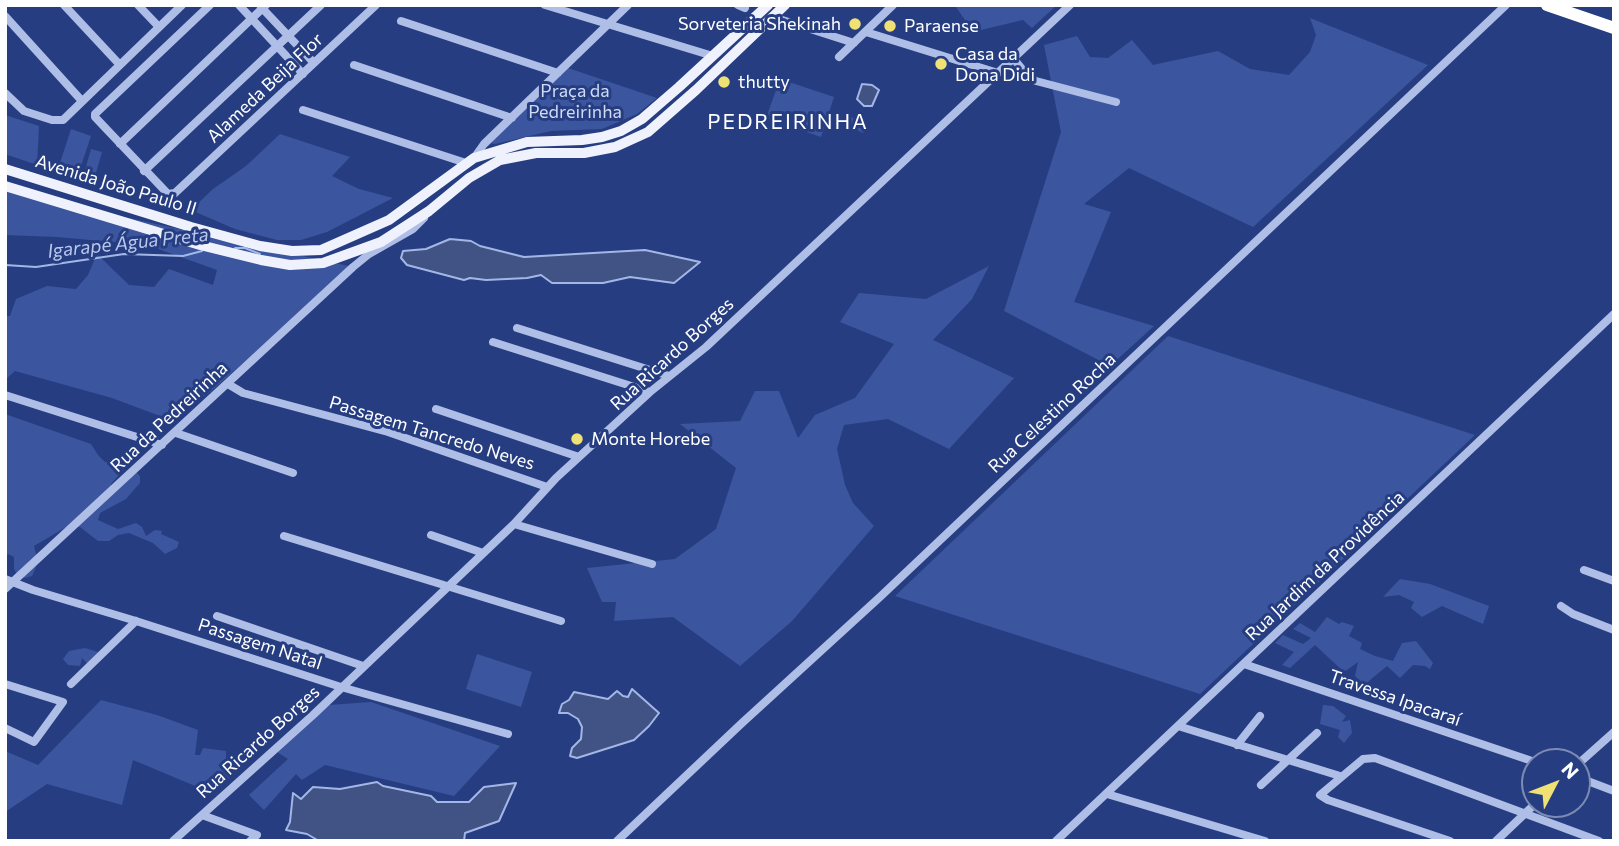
<!DOCTYPE html>
<html>
<head>
<meta charset="utf-8">
<style>
	body { margin:0 }
	#map { position:relative; width:1619px; height:846px; overflow:hidden; background:#263e81; font-family:Commissioner,sans-serif }
	canvas { display:block }
	.frame { position:absolute; inset:0; border:7px solid #fff; pointer-events:none }
	.north { position:absolute; left:1521px; top:748px; width:70px; height:70px; box-sizing:border-box; background:#263e81; border:2px solid #7d8bb3; border-radius:50%; rotate:48deg; font-size:19px; font-weight:700; line-height:28px; text-align:center; color:#fff }
	.north::after { content:''; display:block; margin:auto; width:24px; height:32px; background:#efe173; clip-path:polygon(50% 0,100% 100%,50% 72%,0 100%) }
</style>
</head>
<body>
<div id="map">
<canvas width="1619" height="846"></canvas>
<div class="frame"></div>
<div class="north">N</div>
</div>
<script>
const g = document.querySelector('canvas').getContext('2d');
g.lineJoin = 'round';
function paint(path, color) { g.fillStyle = color; g.fill(path, 'evenodd'); }
const poly = rows => new Path2D(rows.map(r => 'M' + r).join(''));
function stroke(path, color, width, dash) { g.strokeStyle = color; g.lineWidth = width; g.lineCap = dash ? 'butt' : 'round'; g.setLineDash(dash || []); g.stroke(path); }
function drawText(font, color, halo, rows, align = 'center') {
  g.font = font + ' Commissioner,sans-serif'; g.lineWidth = 6; g.setLineDash([]); g.textBaseline = 'middle'; g.strokeStyle = halo; g.fillStyle = color; for (const [text, x, y, turn = 0] of rows) {
    g.save(); g.translate(x, y); g.rotate((+turn || 0) * Math.PI / 180); g.textAlign = isNaN(turn) ? turn : align; if (halo) g.strokeText(text, 0, 0); g.fillText(text, 0, 0); g.restore();
  }
}
paint(poly([
	[957,5,1057,5,1032,28,1023,20,981,30,965,20,956,7],
	[1310,18,1428,65,1253,227,1129,168,1084,204,1111,212,1074,302,1154,326,1110,366,1004,311,1061,132,1044,45,1077,36,1090,57,1108,58,1132,40,1153,65,1218,51,1250,69,1289,75,1310,52,1316,35],
	[568,68,657,98,637,114,602,129,551,131,495,144,490,143],
	[780,79,834,97,821,137,766,118],
	[5,115,39,126,37,165,5,154],
	[847,115,867,125,863,133,843,123],
	[71,129,91,136,79,172,59,166],
	[280,134,350,157,332,176,359,189,393,198,327,232,301,240,277,240,235,229,191,210,213,189,246,166],
	[91,149,102,152,96,173,85,170],
	[5,191,353,267,210,392,168,419,112,398,15,371,5,380,5,316,10,316,16,299,47,286,76,289,88,275,97,254,129,285,154,287,169,269,213,285,217,270,147,245,57,237,5,235],
	[989,266,972,299,933,340,1014,378,949,449,888,419,844,425,837,449,845,485,853,503,874,526,792,621,740,666,673,617,614,621,616,602,602,602,587,568,675,559,716,529,736,468,680,424,740,421,755,391,779,391,798,438,815,415,855,398,894,344,840,322,859,293,926,299],
	[1168,336,1475,435,1200,694,895,596],
	[5,414,91,444,98,455,105,462,126,462,125,468,111,484,112,487,135,471,140,476,140,483,126,499,100,513,98,520,118,529,136,523,142,527,146,536,155,530,162,531,161,534,179,542,177,548,165,554,153,543,129,533,118,535,109,541,98,541,80,527,68,526,34,546,38,562,32,576,25,578,18,576,14,569,14,557,8,554,5,556],
	[1400,579,1430,584,1489,606,1483,624,1442,606,1422,617,1411,608,1414,602,1399,595,1383,597],
	[1327,617,1339,624,1342,622,1354,626,1349,636,1362,643,1360,649,1375,656,1393,661,1402,643,1416,641,1433,663,1430,669,1425,666,1413,665,1400,678,1387,666,1358,690,1361,682,1355,676,1358,662,1344,672,1315,645,1290,668,1282,665,1294,652,1275,643,1283,635,1303,644,1311,638,1293,629,1300,623,1315,632],
	[85,648,101,653,88,664,82,658,80,666,68,665,63,659,69,651],
	[477,654,532,672,521,707,466,689],
	[101,700,157,715,198,730,195,755,200,755,203,748,226,751,226,771,232,776,212,793,133,760,122,805,47,784,5,812,5,751,38,765],
	[371,702,500,746,454,796,325,765,302,780,296,774,264,810,249,795,288,759,274,750,329,705],
	[1323,705,1333,706,1346,716,1342,722,1350,720,1352,733,1344,743,1338,737,1340,730,1320,724]
]), '#3b569f');
const water = poly([
	[862,84,872,85,879,90,872,106,864,106,857,99,862,84],
	[450,239,471,241,480,246,524,257,645,250,700,262,674,283,630,277,603,283,552,283,541,275,527,278,486,280,470,278,464,280,407,265,401,258,403,251,426,249,450,239],
	[632,689,659,713,649,726,634,740,577,758,570,756,572,748,581,739,582,727,578,719,568,713,559,713,562,704,569,700,574,692,608,699,617,691,623,696,628,697,632,689],
	[377,782,383,786,431,796,437,802,469,802,484,787,516,783,499,821,465,833,464,841,319,841,307,834,286,830,290,822,293,793,301,799,313,787,340,789,377,782]
]);
paint(water, '#415284');
stroke(water, '#a3b7e7', 2);
stroke(poly([
	[235,248,245,248,260,254],
	[5,265,36,267,124,254,183,256,202,251]
]), '#a3b7e7', 2);
stroke(poly([
	[64,5,120,65],
	[138,5,159,27],
	[210,5,95,114,95,117,168,194,175,193,376,5],
	[239,5,303,74],
	[545,5,713,56],
	[738,5,745,8],
	[261,7,314,63],
	[5,16,82,101],
	[773,17,854,43],
	[401,21,558,73],
	[866,32,998,73],
	[839,57,893,5],
	[1013,58,1027,75,1036,81,1116,102],
	[354,65,512,118],
	[5,93,24,111,52,120,63,120,182,5],
	[303,110,466,163],
	[120,144,266,5],
	[474,158,484,144,628,5],
	[144,171,321,5],
	[517,328,669,376],
	[493,342,650,392],
	[228,384,243,393,388,432,547,487],
	[5,395,162,445],
	[436,409,579,457],
	[176,433,293,473],
	[514,524,652,564],
	[431,535,483,553],
	[284,536,561,621],
	[1584,570,1614,581],
	[5,579,33,590,136,621,341,687,508,734],
	[5,589,353,267,369,254,413,229,424,218],
	[1561,606,1573,614,1614,630],
	[217,616,363,666],
	[1244,664,1535,762],
	[5,684,63,702,34,742,5,728],
	[71,684,136,621],
	[1178,726,1340,776],
	[1237,745,1260,716],
	[1577,765,1614,732],
	[1577,777,1614,791],
	[1261,785,1317,733],
	[1107,794,1265,841],
	[202,815,257,835,250,841],
	[173,841,313,715,514,524,556,478,650,392,706,347,1070,5],
	[617,841,742,723,881,596,1506,5],
	[1056,841,1614,314],
	[1450,841,1328,800,1320,795,1363,759,1375,758,1599,841],
	[1496,841,1535,804]
]), '#aebee6', 8);
stroke(poly([
	[5,169,191,227,260,246,292,251,321,250,389,220,474,158,527,142,582,140,602,137,621,131,642,119,679,87,768,5],
	[5,186,200,245,261,260,290,265,323,263,381,242,429,211,469,178,500,160,536,153,584,153,615,147,648,132,696,90,785,5]
]), '#eff2fd', 10);
stroke(poly([
	[1547,5,1614,28]
]), '#fff', 12);
for (const [x, y, r, color] of [
	[855,24,7,"#efe173"],
	[890,26,7,"#efe173"],
	[941,64,7,"#efe173"],
	[724,82,7,"#efe173"],
	[577,439,7,"#efe173"]
]) { const dot = new Path2D(); dot.arc(x, y, r, 0, 2 * Math.PI); g.fillStyle = color; g.fill(dot); stroke(dot, '#263e81', 2.5); }
drawText('18px', '#fff', '#263e81', [
	["Sorveteria Shekinah",841,24,"right"],
	["Paraense",904,26],
	["Casa da",955,54],
	["Dona Didi",955,75],
	["thutty",738,82],
	["Monte Horebe",591,439]
], 'left');
drawText('18px', '#fff', '#263e81', [
	["Alameda Beija Flor",265,88,-43],
	["Avenida João Paulo II",116,185,17],
	["Rua Ricardo Borges",672,354,-42],
	["Rua Celestino Rocha",1052,413,-43],
	["Rua da Pedreirinha",169,417,-43],
	["Passagem Tancredo Neves",432,433,17],
	["Rua Jardim da Providência",1325,566,-43],
	["Passagem Natal",260,644,18],
	["Travessa Ipacaraí",1395,698,19],
	["Rua Ricardo Borges",258,742,-42]
]);
drawText('18px', '#d1dbf5', '#263e81', [
	["Praça da",575,91],
	["Pedreirinha",575,112]
]);
drawText('italic 19px', '#bac8ee', '#263e81', [
	["Igarapé Água Preta",128,243,-6]
]);
g.letterSpacing = '2px';
drawText('21px', '#fff', '#263e81', [
	["PEDREIRINHA",788,122]
]);
g.letterSpacing = '0px';
</script>
</body>
</html>
